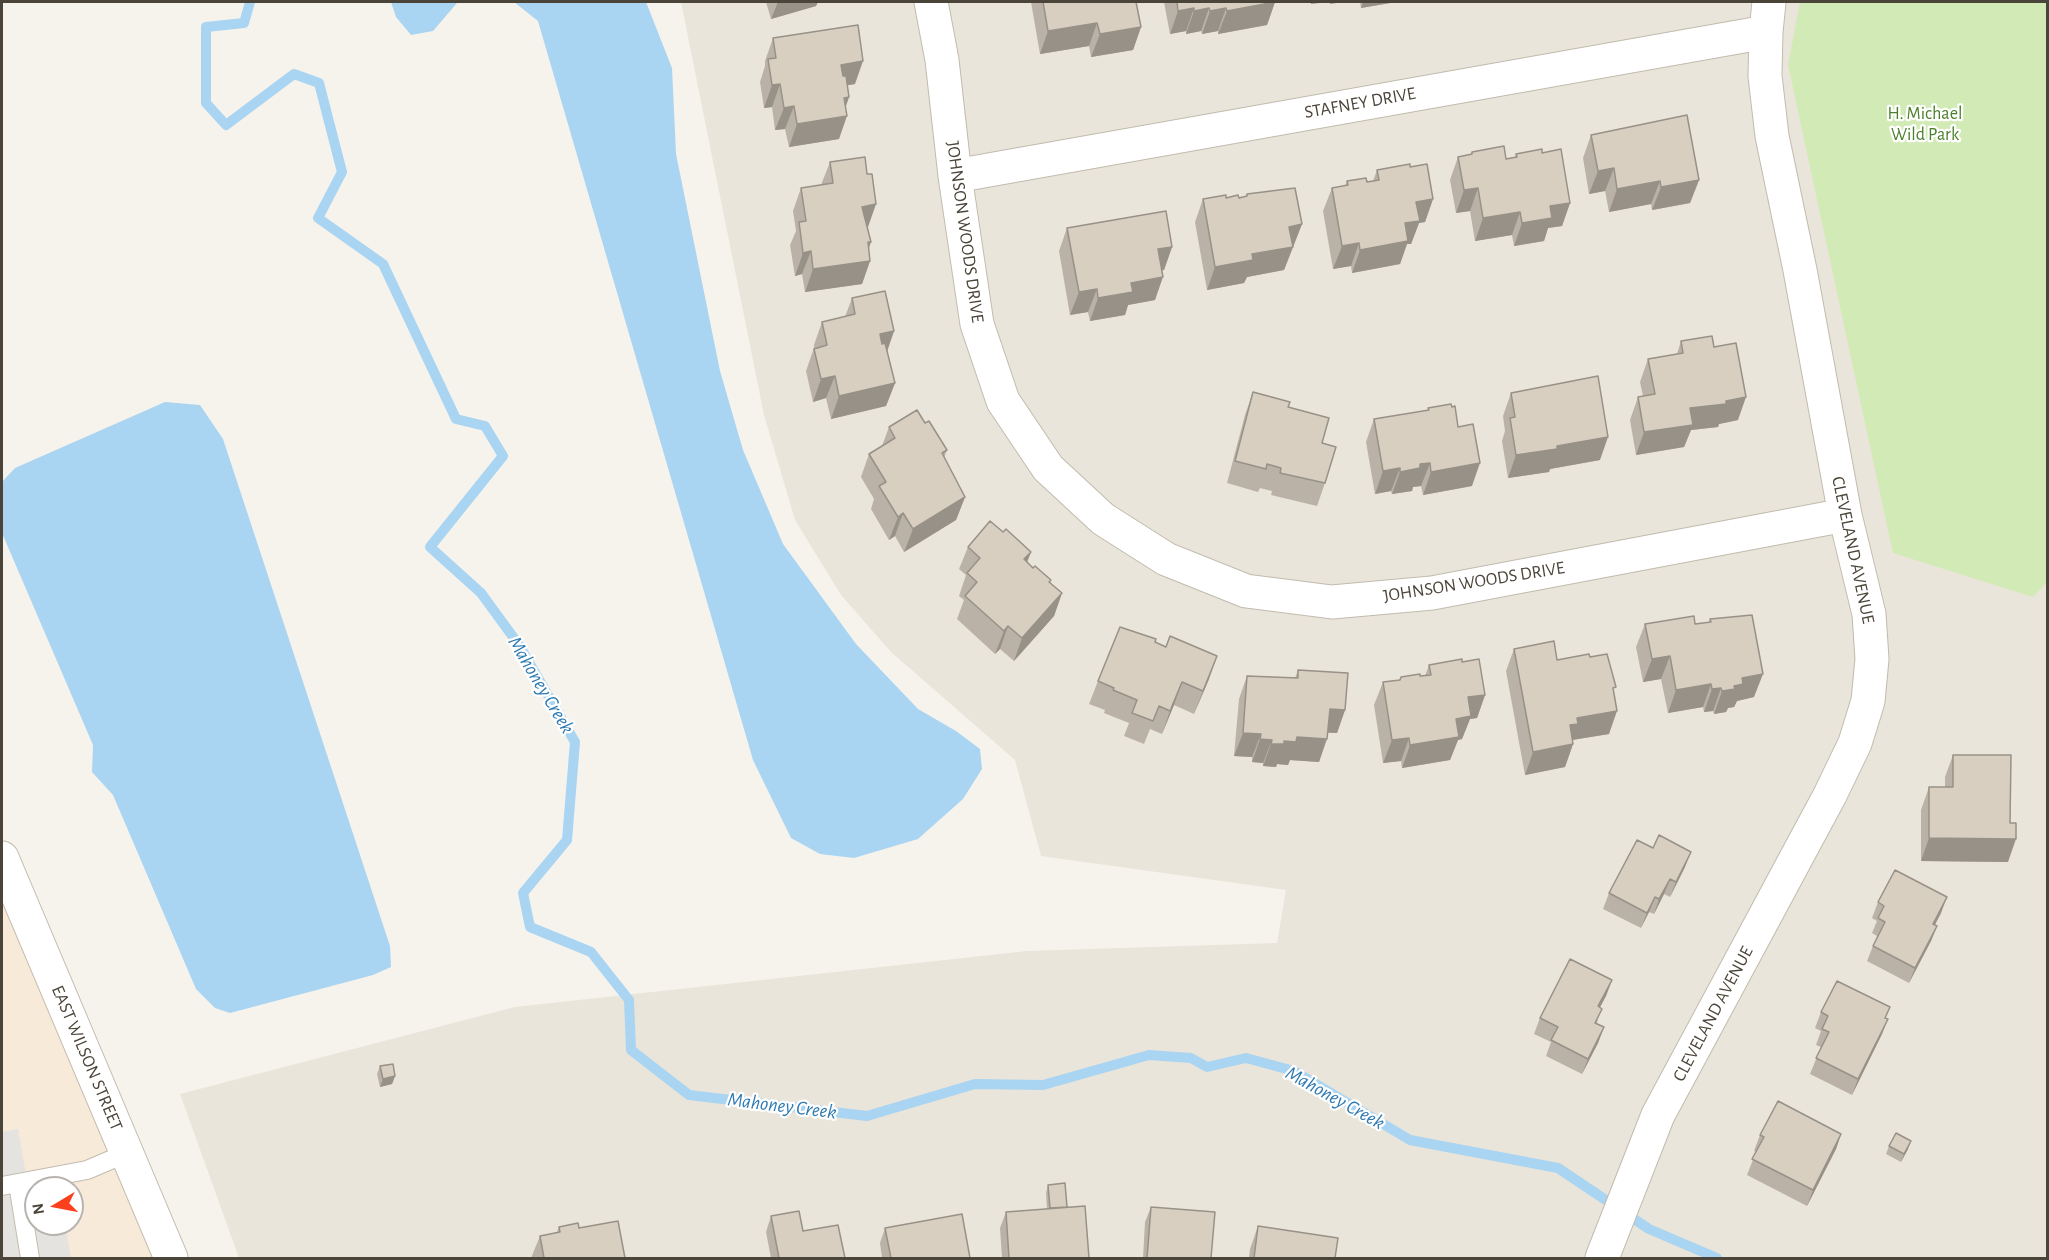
<!DOCTYPE html>
<html>
<head>
<meta charset="utf-8">
<style>
	body { margin:0 }
	#map { position:relative; width:2049px; height:1260px; overflow:hidden; background:#f6f3ec; font-family:"Alegreya Sans",sans-serif }
	canvas { display:block }
	.frame { position:absolute; inset:0; border:3px solid #4b4439; pointer-events:none }
	.north { position:absolute; left:24px; top:1176px; width:60px; height:60px; box-sizing:border-box; background:#fff; border:2px solid #b7b4b0; border-radius:50%; rotate:260deg; font-size:16px; font-weight:700; line-height:24px; text-align:center; color:#4b4439 }
	.north::after { content:''; display:block; margin:auto; width:21px; height:27px; background:#fc3f1d; clip-path:polygon(50% 0,100% 100%,50% 72%,0 100%) }
</style>
</head>
<body>
<div id="map">
<canvas width="2049" height="1260"></canvas>
<div class="frame"></div>
<div class="north">N</div>
</div>
<script>
const g = document.querySelector('canvas').getContext('2d');
g.lineJoin = 'round';
function paint(path, color) { g.fillStyle = color; g.fill(path, 'evenodd'); }
const poly = rows => new Path2D(rows.map(r => 'M' + r).join(''));
function stroke(path, color, width, dash) { g.strokeStyle = color; g.lineWidth = width; g.lineCap = dash ? 'butt' : 'round'; g.setLineDash(dash || []); g.stroke(path); }
function drawText(font, color, halo, rows, align = 'center') {
  g.font = font + ' "Alegreya Sans",sans-serif'; g.lineWidth = 4.5; g.setLineDash([]); g.textBaseline = 'middle'; g.strokeStyle = halo; g.fillStyle = color; for (const [text, x, y, turn = 0] of rows) {
    g.save(); g.translate(x, y); g.rotate((+turn || 0) * Math.PI / 180); g.textAlign = isNaN(turn) ? turn : align; if (halo) g.strokeText(text, 0, 0); g.fillText(text, 0, 0); g.restore();
  }
}
paint(poly([
	[681,2,2047,2,2047,1258,239,1258,180,1094,515,1007,1027,951,1277,943,1286,890,1041,856,1015,760,891,652,841,595,795,520,764,415]
]), '#eae5da');
paint(poly([
	[2,896,159,1258,2,1258],
	[36,1188,72,1188,72,1224,36,1224]
]), '#f7ead8');
paint(poly([
	[1800,2,2047,2,2048,581,2033,597,1893,553,1788,65]
]), '#d2eab5');
paint(poly([
	[18,1129,32,1209,36,1208,36,1224,65,1224,71,1258,2,1258,2,1132]
]), '#e5e3e0');
paint(poly([
	[391,2,465,2,457,3,433,31,411,35,396,17],
	[514,2,646,2,672,68,676,154,720,371,743,450,783,544,856,644,918,709,956,731,980,749,982,769,963,799,918,839,854,858,820,854,791,838,753,760,538,21],
	[165,402,200,405,223,439,390,946,391,967,373,975,230,1013,215,1008,196,989,113,795,92,772,93,745,2,533,2,482,15,468]
]), '#a9d4f2');
stroke(poly([
	[250,2,244,23,206,27,206,103,226,125,294,74,319,83,342,172,318,218,383,264,456,419,485,426,503,456,430,547,481,593,519,645,575,742,567,840,523,893,530,927,591,952,629,1000,631,1050,689,1095,867,1116,975,1084,1043,1085,1149,1055,1191,1058,1207,1067,1246,1058,1294,1071,1410,1140,1558,1168,1649,1229,1717,1258]
]), '#a9d4f2', 10);
const service = poly([
	[18,1184,30,1258],
	[2,1186,87,1170,127,1153]
]);
const minor = poly([
	[931,2,942,60,955,176,977,324,1003,401,1048,468,1103,519,1166,559,1246,591,1332,602,1432,593,1845,515],
	[955,176,1766,32],
	[1602,1258,1658,1115,1830,795,1855,743,1868,701,1872,659,1869,614,1845,515,1800,270,1772,136,1765,76,1766,32,1769,2]
]);
const tertiary = poly([
	[2,858,171,1258]
]);
stroke(service, '#c2bbae', 20);
stroke(minor, '#c2bbae', 35);
stroke(tertiary, '#c2bbae', 35);
stroke(service, '#fff', 18);
stroke(minor, '#fff', 33);
stroke(tertiary, '#fff', 33);
paint(poly([
	[766,2,818,2,816,6,771,19],
	[1031,2,1136,2,1141,27,1133,50,1091,57,1089,46,1040,54],
	[1164,2,1275,2,1267,25,1218,34,1218,31,1202,34,1201,31,1186,34,1186,31,1170,34],
	[1360,2,1396,2,1361,8],
	[773,38,855,84,847,85,849,97,846,106,839,139,789,147,785,129,775,130,772,107,764,108,760,82,765,66,765,61],
	[1591,135,1699,180,1690,203,1652,210,1651,204,1609,212,1605,191,1589,194,1583,158],
	[1472,152,1506,159,1515,157,1516,154,1542,153,1570,203,1562,226,1548,228,1544,241,1514,246,1512,235,1475,241,1470,211,1456,213,1450,180,1458,157,1471,154],
	[830,162,867,174,876,204,867,227,870,261,862,284,805,292,802,274,795,276,790,245,796,231,793,211,801,188,821,185],
	[1410,167,1433,199,1425,222,1419,223,1411,244,1407,244,1400,264,1352,273,1351,266,1333,269,1323,211,1332,188,1345,186,1347,181,1367,182,1373,181,1377,170],
	[1247,194,1302,224,1284,270,1247,277,1244,283,1207,290,1195,222,1203,199,1226,198,1239,198,1246,197],
	[1067,228,1172,247,1164,270,1162,270,1155,300,1128,305,1125,315,1090,321,1088,312,1070,315,1059,251],
	[852,298,894,331,887,352,895,383,886,406,831,419,826,398,813,402,806,371,814,348,814,345,822,322,845,317],
	[1681,341,1714,347,1738,420,1719,424,1718,427,1691,430,1684,447,1636,455,1630,420,1638,397,1643,396,1640,382,1648,359,1677,354],
	[1253,392,1288,407,1322,443,1325,483,1317,506,1271,495,1272,491,1260,488,1258,492,1227,483,1245,415],
	[1511,393,1600,460,1550,469,1549,472,1508,478,1502,441,1505,431,1503,416],
	[1428,408,1458,427,1472,486,1423,495,1421,486,1413,487,1412,491,1392,494,1391,491,1375,494,1366,442,1374,419,1428,410],
	[925,423,947,450,944,458,965,497,956,520,904,552,895,536,889,540,871,509,874,499,861,477,869,454,882,446,889,427],
	[1003,532,1031,552,1027,562,1033,568,1051,580,1050,583,1062,593,1054,616,1014,661,1000,649,995,654,957,619,964,600,959,596,966,575,959,569,968,547],
	[1710,619,1754,697,1737,701,1734,707,1728,708,1726,712,1714,714,1713,711,1704,712,1703,707,1668,713,1661,679,1643,682,1636,647,1645,624,1695,624,1709,622],
	[1155,642,1209,679,1194,714,1174,705,1162,734,1150,729,1144,744,1124,736,1129,723,1104,713,1105,710,1089,704,1098,681],
	[1514,649,1557,660,1590,657,1614,692,1609,734,1572,740,1573,744,1565,767,1525,775,1506,671],
	[1462,662,1485,695,1477,718,1470,719,1462,739,1458,740,1450,760,1402,768,1401,761,1383,763,1374,705,1383,682,1399,680,1401,677,1425,676,1429,665],
	[1298,670,1345,710,1337,733,1328,733,1319,762,1290,760,1288,765,1277,764,1276,767,1263,766,1263,763,1252,762,1252,757,1234,756,1239,699,1247,676,1295,678],
	[1953,755,2008,862,1921,861,1921,810,1929,787,1945,787,1945,777],
	[1685,867,1670,897,1664,894,1654,914,1649,912,1641,928,1603,909,1609,893],
	[1878,902,1941,913,1935,925,1937,926,1931,941,1909,983,1867,961,1877,936,1872,933,1877,921,1872,918],
	[1612,980,1606,996,1600,1007,1597,1024,1604,1027,1598,1043,1582,1074,1546,1056,1551,1042,1534,1034,1540,1018],
	[1821,1012,1886,1018,1882,1034,1852,1095,1810,1074,1821,1047,1816,1045,1821,1031,1815,1028],
	[380,1066,395,1076,392,1084,380,1087,377,1074],
	[1841,1134,1836,1149,1807,1206,1747,1175,1756,1152,1754,1151,1760,1135],
	[1889,1146,1908,1149,1901,1162,1886,1154],
	[1048,1185,1067,1207,1089,1258,1002,1258,1000,1228,1006,1212,1047,1209,1046,1193],
	[1151,1207,1211,1258,1143,1258,1145,1222],
	[771,1216,803,1231,845,1258,771,1258,766,1232],
	[1258,1226,1335,1258,1249,1258,1250,1249],
	[559,1227,579,1228,625,1258,531,1258,540,1236,557,1232],
	[885,1228,970,1258,882,1258,880,1243]
]), '#bab2a6');
paint(poly([
	[778,2,818,2,816,6,771,19],
	[1275,2,1267,25,1218,34,1227,11],
	[1311,2,1328,2,1311,4],
	[1331,2,1343,2,1330,4],
	[1363,2,1396,2,1361,8],
	[1194,8,1186,31,1170,34,1178,11],
	[1209,8,1201,31,1186,34,1194,11],
	[1226,8,1218,31,1202,34,1210,11],
	[1097,23,1089,46,1040,54,1048,31],
	[1141,27,1133,50,1091,57,1100,34],
	[863,61,855,84,832,88,841,65],
	[780,84,772,107,764,108,772,85],
	[849,97,842,117,847,116,839,139,789,147,797,124,844,98],
	[794,106,785,129,775,130,784,108],
	[1614,168,1605,191,1589,194,1598,171],
	[1699,180,1690,203,1652,210,1661,187],
	[1660,181,1651,204,1609,212,1617,189],
	[1478,188,1470,211,1456,213,1464,190],
	[1433,199,1425,222,1419,223,1411,244,1407,244,1400,264,1352,273,1360,250,1416,202],
	[1570,203,1562,226,1548,228,1544,241,1514,246,1522,223,1550,206],
	[876,204,868,227,854,230,862,207],
	[1520,212,1512,235,1475,241,1483,218],
	[1302,224,1284,270,1247,277,1244,283,1207,290,1215,267,1252,254,1289,227],
	[868,242,871,242,864,262,870,261,862,284,805,292,813,269],
	[1359,243,1351,266,1333,269,1342,246],
	[1172,247,1164,270,1150,272,1158,249],
	[811,251,802,274,795,276,803,253],
	[1163,277,1155,300,1128,305,1125,315,1090,321,1098,298,1131,283],
	[1097,289,1088,312,1070,315,1079,292],
	[894,331,886,354,872,357,880,334],
	[835,376,826,398,813,402,821,379],
	[895,383,886,406,831,419,839,396],
	[1746,397,1738,420,1719,424,1718,427,1691,430,1684,447,1636,455,1644,432,1690,408],
	[1608,437,1600,460,1550,469,1549,472,1508,478,1516,455,1557,446],
	[1430,463,1421,486,1413,487,1412,491,1392,494,1400,472,1420,464],
	[1480,463,1472,486,1423,495,1431,472],
	[1400,468,1391,491,1375,494,1383,471],
	[965,497,956,520,904,552,913,529],
	[903,513,895,536,889,540,898,517],
	[1031,552,1022,575,1024,559],
	[1062,593,1054,616,1014,661,1022,638],
	[1008,626,1000,649,995,654,1004,631],
	[1217,656,1209,679,1194,714,1203,691],
	[1670,656,1661,679,1643,682,1652,659],
	[1763,674,1754,697,1737,701,1734,707,1728,708,1726,712,1714,714,1722,691,1734,686,1742,678],
	[1182,682,1174,705,1162,734,1170,711],
	[1711,684,1703,707,1668,713,1676,690],
	[1721,688,1713,711,1704,712,1712,689],
	[1485,695,1477,718,1470,719,1462,739,1458,740,1450,760,1402,768,1410,745,1468,697],
	[1330,709,1345,710,1337,733,1321,732],
	[1617,711,1609,734,1572,740,1573,744,1565,767,1525,775,1533,752,1570,725,1577,718],
	[1243,733,1261,734,1252,757,1234,756],
	[1297,737,1327,739,1319,762,1290,760,1288,765,1277,764,1276,767,1263,766,1271,744],
	[1409,738,1401,761,1383,763,1392,740],
	[1260,739,1272,740,1263,763,1252,762],
	[1929,838,2016,839,2008,862,1921,861],
	[1691,852,1685,867,1670,897,1676,882],
	[1670,879,1664,894,1654,914,1659,899],
	[1655,897,1649,912,1641,928,1647,913],
	[1947,897,1941,913,1927,939,1933,924],
	[1937,926,1931,941,1909,983,1915,968],
	[1612,980,1606,996,1592,1022,1598,1006],
	[1888,1019,1882,1034,1852,1095,1858,1079],
	[1604,1027,1598,1043,1582,1074,1588,1059],
	[395,1076,392,1084,380,1087,383,1079],
	[1841,1134,1836,1149,1807,1206,1813,1190],
	[1911,1141,1908,1149,1901,1162,1904,1154]
]), '#979187');
const building = poly([
	[1043,2,1136,2,1141,27,1100,34,1097,23,1048,31,1043,2],
	[1177,2,1275,2,1227,11,1226,8,1210,11,1209,8,1194,11,1194,8,1178,11,1177,2],
	[858,25,863,61,841,65,843,76,846,76,849,97,844,98,847,116,797,124,794,106,784,108,780,84,772,85,768,59,776,58,773,38,858,25],
	[1687,115,1699,180,1661,187,1660,181,1617,189,1614,168,1598,171,1591,135,1687,115],
	[1504,146,1506,159,1517,157,1516,154,1542,149,1542,153,1561,149,1570,203,1550,206,1552,218,1522,223,1520,212,1483,218,1478,188,1464,190,1458,157,1472,154,1472,152,1504,146],
	[865,157,867,174,872,174,876,204,862,207,871,242,868,242,870,261,813,269,811,251,803,253,799,222,806,221,801,188,833,183,830,162,865,157],
	[1410,164,1410,167,1427,164,1433,199,1416,202,1420,221,1405,223,1408,241,1360,250,1359,243,1342,246,1332,188,1348,185,1347,181,1366,178,1367,182,1379,180,1377,170,1410,164],
	[1295,188,1302,224,1289,227,1293,247,1252,254,1253,260,1215,267,1203,199,1226,195,1226,198,1238,195,1239,198,1247,196,1247,194,1295,188],
	[1166,211,1172,247,1158,249,1163,277,1131,283,1133,292,1098,298,1097,289,1079,292,1067,228,1166,211],
	[885,291,894,331,880,334,882,344,885,343,895,383,839,396,835,376,821,379,814,349,827,345,822,322,855,314,852,298,885,291],
	[1712,336,1714,347,1736,343,1746,397,1726,401,1726,404,1690,408,1693,425,1644,432,1638,397,1655,394,1648,359,1683,353,1681,341,1712,336],
	[1598,376,1608,437,1557,446,1557,449,1516,455,1510,418,1515,417,1511,393,1598,376],
	[1253,392,1290,402,1288,407,1329,418,1322,443,1336,447,1325,483,1280,473,1281,468,1267,464,1266,469,1235,461,1253,392],
	[1451,404,1452,407,1455,406,1458,427,1473,424,1480,463,1431,472,1430,463,1420,464,1420,468,1400,472,1400,468,1383,471,1374,419,1429,410,1428,408,1451,404],
	[917,410,925,423,929,421,947,450,942,453,965,497,913,529,903,513,898,517,879,486,886,482,869,454,895,438,889,427,917,410],
	[990,521,1003,532,1006,529,1031,552,1024,559,1033,568,1035,566,1051,580,1049,582,1062,593,1022,638,1008,626,1004,631,965,596,977,582,967,573,980,558,968,547,990,521],
	[1752,615,1763,674,1742,678,1743,684,1734,686,1735,689,1722,691,1721,688,1712,689,1711,684,1676,690,1670,656,1652,659,1645,624,1694,616,1695,624,1711,622,1710,619,1752,615],
	[1120,627,1156,639,1155,642,1166,647,1170,636,1217,656,1203,691,1182,682,1170,711,1159,706,1153,721,1132,713,1137,700,1113,690,1114,688,1098,681,1120,627],
	[1554,641,1557,660,1589,654,1590,657,1607,654,1616,687,1613,688,1617,711,1577,718,1578,724,1570,725,1573,744,1533,752,1514,649,1554,641],
	[1462,659,1462,662,1479,659,1485,695,1468,697,1471,716,1456,719,1459,737,1410,745,1409,738,1392,740,1383,682,1400,680,1401,677,1420,674,1420,676,1431,675,1429,665,1462,659],
	[1298,670,1348,673,1345,710,1330,709,1327,739,1297,737,1296,742,1284,741,1284,744,1271,744,1272,740,1260,739,1261,734,1243,733,1247,676,1298,678,1298,670],
	[1953,755,2011,755,2010,823,2016,823,2016,839,1929,838,1929,787,1953,787,1953,755],
	[1659,835,1691,852,1676,882,1670,879,1659,899,1655,897,1647,913,1609,893,1637,840,1653,848,1659,835],
	[1895,870,1947,897,1933,924,1937,926,1915,968,1873,946,1885,922,1878,918,1884,906,1878,902,1895,870],
	[1570,959,1612,980,1598,1006,1602,1009,1595,1023,1604,1027,1588,1059,1551,1040,1558,1027,1540,1018,1570,959],
	[1837,981,1890,1007,1885,1018,1888,1019,1858,1079,1816,1058,1829,1032,1822,1029,1828,1016,1821,1012,1837,981],
	[393,1064,395,1076,383,1079,380,1066,393,1064],
	[1778,1101,1841,1134,1813,1190,1752,1159,1764,1137,1760,1135,1778,1101],
	[1896,1133,1911,1141,1904,1154,1889,1146,1896,1133],
	[1065,1183,1067,1207,1050,1208,1048,1185,1065,1183],
	[1085,1206,1089,1258,1009,1258,1006,1212,1085,1206],
	[1151,1207,1215,1212,1211,1258,1147,1258,1151,1207],
	[799,1211,803,1231,838,1225,845,1258,779,1258,771,1216,799,1211],
	[962,1214,970,1258,891,1258,885,1228,962,1214],
	[618,1221,625,1258,544,1258,540,1236,560,1232,559,1227,578,1223,579,1228,618,1221],
	[1258,1226,1338,1238,1335,1258,1254,1258,1258,1226]
]);
paint(building, '#d8cfc1');
stroke(building, '#979187', 1.5);
drawText('18px', '#4b4439', '#fff', [
	["STAFNEY DRIVE",1360,103,-10],
	["JOHNSON WOODS DRIVE",965,232,82],
	["CLEVELAND AVENUE",1853,550,78],
	["JOHNSON WOODS DRIVE",1474,582,-9],
	["CLEVELAND AVENUE",1713,1014,-62],
	["EAST WILSON STREET",87,1058,67]
]);
drawText('18px', '#4a7f2a', '#fff', [
	["H. Michael",1925,114],
	["Wild Park",1925,135]
]);
drawText('italic 20px', '#2e7ab2', '#fff', [
	["Mahoney Creek",541,685,59],
	["Mahoney Creek",1335,1098,29],
	["Mahoney Creek",782,1106,7]
]);
</script>
</body>
</html>
